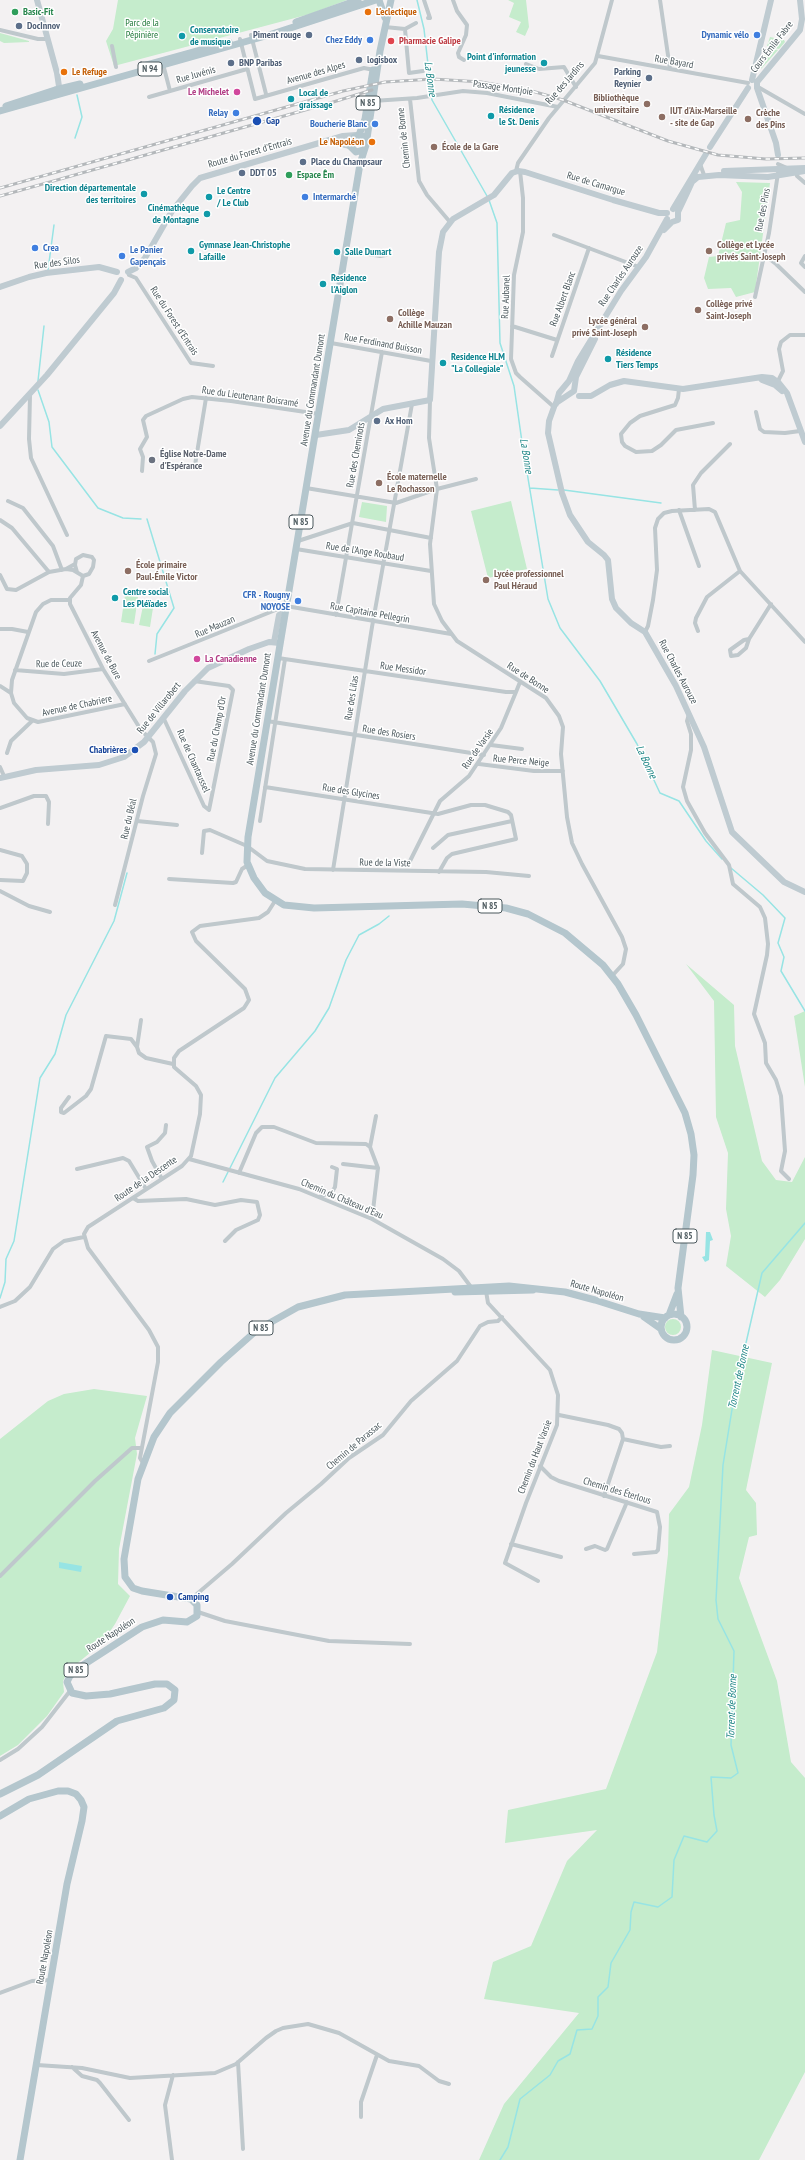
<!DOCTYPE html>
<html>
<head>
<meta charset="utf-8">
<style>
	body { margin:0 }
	canvas { display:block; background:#f3f1f2 }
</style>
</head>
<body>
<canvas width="805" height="2160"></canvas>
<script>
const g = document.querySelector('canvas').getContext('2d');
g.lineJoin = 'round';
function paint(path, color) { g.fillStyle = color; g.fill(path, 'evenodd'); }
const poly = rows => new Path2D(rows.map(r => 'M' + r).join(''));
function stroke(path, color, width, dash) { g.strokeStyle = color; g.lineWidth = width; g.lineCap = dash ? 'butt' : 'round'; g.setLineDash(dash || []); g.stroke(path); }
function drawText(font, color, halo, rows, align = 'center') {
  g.font = font + ' "PT Sans Narrow",sans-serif'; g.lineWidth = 3; g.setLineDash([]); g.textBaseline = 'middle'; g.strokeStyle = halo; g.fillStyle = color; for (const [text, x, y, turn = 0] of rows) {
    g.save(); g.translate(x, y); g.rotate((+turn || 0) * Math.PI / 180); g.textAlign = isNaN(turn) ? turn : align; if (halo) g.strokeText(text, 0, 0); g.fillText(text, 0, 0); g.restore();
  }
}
paint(poly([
	[118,0,347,0,310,14,114,66,106,41,113,29],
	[508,0,526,0,529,27,525,36,516,32,521,22,509,17,514,3],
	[0,33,29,41,29,42,4,43,0,41],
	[770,37,784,40,785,42,779,49,767,46],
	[766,48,778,50,761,69],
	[736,182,770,183,755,292,736,297,731,288,708,289,704,278,709,257,718,256,726,223,740,220,742,192],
	[511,501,527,569,488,578,471,511],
	[362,502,387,506,386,522,359,517],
	[125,595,138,597,134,624,121,622],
	[143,606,153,608,150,627,139,625],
	[686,964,734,1005,735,1046,762,1161,776,1180,792,1182,805,1157,805,1239,780,1280,765,1297,726,1266,731,1236,726,1209,728,1153,716,1117,714,1001],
	[805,1011,805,1087,794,1016],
	'665 1327a8 8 0 1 1 16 0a8 8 0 1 1-16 0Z',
	[712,1350,772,1363,746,1490,756,1503,757,1535,749,1537,739,1578,777,1681,791,1762,805,1778,805,2072,759,2160,479,2160,504,2104,579,2013,484,1999,493,1962,531,1946,567,1861,597,1830,505,1843,508,1810,606,1789,657,1652,668,1554,669,1514,689,1487,702,1425],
	[94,1389,147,1396,135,1438,137,1454,119,1549,118,1584,130,1596,115,1624,102,1643,68,1671,63,1681,64,1692,47,1716,18,1745,0,1756,0,1439,48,1401,64,1394]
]), '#c5eccc');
paint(poly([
	[706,1232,710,1232,713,1240,710,1241,709,1260,705,1262,702,1257,705,1256],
	[59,1562,82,1566,81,1572,59,1568]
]), '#97e4e4');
stroke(poly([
	[417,0,424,29,432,100,487,196],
	[75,138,82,117,77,95],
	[489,200,497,223,500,343,514,386,522,442,548,599,560,628,600,681,637,744,660,793,679,801,706,841,722,859],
	[48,270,54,225],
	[38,381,44,326],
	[38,390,49,422,52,447,98,508,123,518,141,519],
	[530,488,558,490],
	[564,490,661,503],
	[147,519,174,608,157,634,155,654],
	[731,868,763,895,785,918,778,943,784,957,781,971,805,1011],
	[230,1168,275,1078,315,1031,329,1008,346,960,359,935,379,924,389,916],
	[223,1182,228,1172],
	[0,1298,5,1282,6,1259,14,1241,40,1078,55,1054,66,1015,114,921,127,873],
	[500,2160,508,2147,520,2099,550,2075,558,2061,570,2054,577,2030,592,2029,598,2016,598,1997,608,1987,611,1963,630,1930,631,1912,634,1902,658,1907,672,1897,674,1860,684,1836,707,1842,717,1831,714,1815,711,1777,731,1778,738,1773,731,1745,734,1651,718,1619,716,1600,723,1465,735,1391,762,1273,805,1223]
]), '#97e4e4', 1.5);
stroke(poly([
	[424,0,430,18,428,18],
	[453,0,457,11,467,25,466,35,458,53,459,57,464,60],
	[660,0,670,69],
	[385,27,405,29,416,23],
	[405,29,409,73,423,71],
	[0,30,38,39,48,39],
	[251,35,266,94],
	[240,39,255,99,364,68,374,70],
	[112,46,116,67],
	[598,56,748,83],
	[163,64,170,91],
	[526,64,539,69,564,67,576,87],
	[758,87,805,114],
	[149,97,247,69],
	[410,99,419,181,427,195,450,222],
	[373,101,417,98,463,91,487,93,558,107],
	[700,164,704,175],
	[778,164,787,168],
	[516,171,518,163,549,118,595,63,612,0],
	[520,171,523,198,523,232,514,275,511,359,516,373,520,377,554,407,555,406],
	[796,172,797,176,805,183],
	[554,235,639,267],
	[346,250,380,256,386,255],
	[763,254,776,264,805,292],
	[805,256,801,263,805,267],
	[129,275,136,278,191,363,213,366],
	[755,297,769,233,778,173],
	[512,326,557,340],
	[331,343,431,361],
	[552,356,589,248],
	[777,383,783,371,779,349,781,342,790,335,805,335],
	[679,389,678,398,675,405,640,416,630,423,621,434,622,442,625,446,636,452,652,451,661,445,676,430,713,423],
	[30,395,29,439,31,458,67,535],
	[430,400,429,438,437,489,430,544,434,604,442,621,457,641,546,698,559,716,563,727,561,754,567,817,572,843,582,864,622,937,626,949,623,964,612,976],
	[756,412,760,429,764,432,785,433,800,431],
	[195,465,206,398],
	[142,471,143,457,140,449,147,437,143,420,146,416,183,399,192,397,231,401,319,414],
	[306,488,396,503,437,489,476,479],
	[8,501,23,508,53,546,62,570],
	[679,510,699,566],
	[695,510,693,485,701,473,730,444],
	[0,520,12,528,49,572,66,569,75,564],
	[353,523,431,538],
	[298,541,353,523],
	[296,549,431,571],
	[66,569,73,570,83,576,89,574,93,567,94,560,92,557,83,555,76,559,75,565,77,572],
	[0,575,7,589,16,590,49,572],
	[83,576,81,585,70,598,70,604,103,669,141,730,153,742,156,754,143,796,115,905],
	[69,600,51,600,43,604,36,612,12,680,11,693,14,703,27,718,38,722,125,704],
	[286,606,451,634],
	[336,615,382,352],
	[0,629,12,629,28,632],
	[698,631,695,623,696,618,707,597,740,571],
	[645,632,648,626,653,600,657,570,655,528,658,519,664,513,672,511,709,509,715,512,740,571,805,642],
	[749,639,746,648,738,655,731,656,730,650,744,640,749,639,771,604],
	[278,658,506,692,516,692,520,682],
	[149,661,278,609,286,607],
	[15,670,64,674,103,669],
	[0,686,11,693],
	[689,714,687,721,691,734,691,750,683,787,687,801,705,833,729,865,733,884,760,907,765,918,768,944,767,955,754,1014,765,1043,766,1063,776,1080,781,1096,785,1151,781,1171,789,1179],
	[164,719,204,806,209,810,233,690,229,686,194,681],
	[267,721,484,755],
	[491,745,522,749],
	[7,753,11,741,32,721],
	[479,764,534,771,563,771],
	[0,767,4,776],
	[265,787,438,814,471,805,485,805,508,812,511,815,516,839,452,854,447,858,439,872],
	[0,808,34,796,46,796,49,802,48,824],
	[137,821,177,825],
	[260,821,285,659],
	[433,848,448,835,512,821],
	[0,850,22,856,27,864,27,873,23,881,0,880],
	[202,853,204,831,210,830,247,846,267,861,305,869,486,872,529,876],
	[409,863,440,801,469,776,501,728,516,692],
	[333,870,372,627,412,404],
	[169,879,233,883,236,882,242,869,248,865],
	[0,891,29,906,50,912],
	[137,1047,141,1020],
	[69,1097,61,1108,61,1112,64,1113,86,1096,91,1089,106,1036,131,1039,137,1047,139,1053,146,1058,173,1064],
	[370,1147,376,1116],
	[189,1159,299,1189,372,1219,443,1259,459,1271,471,1287],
	[343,1164,378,1168],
	[77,1169,123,1158,129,1161,146,1189],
	[239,1173,256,1133,262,1127,274,1127,316,1143,366,1144,370,1147,378,1168,372,1219],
	[162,1179,152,1161,147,1147,157,1142,165,1133,166,1125],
	[319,1197,332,1192,335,1187,337,1169,332,1167],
	[133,1198,138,1201,186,1199,215,1205,241,1200,257,1202,260,1215,258,1220,236,1230,225,1241],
	[486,1291,488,1303,550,1370,558,1395,557,1425,526,1503,505,1563,538,1581],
	[0,1307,15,1301,30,1287,53,1249,64,1241,84,1237],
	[559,1415,608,1425,619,1429,622,1433,623,1439,604,1496],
	[623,1439,661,1447,670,1446],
	[143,1463,140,1458,158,1362,158,1347,149,1330,88,1248,84,1234,88,1227,182,1166,191,1156,200,1114,201,1095,196,1086,174,1067,174,1058,179,1051,244,1008,249,1000,245,989,196,941,192,932,200,926,259,918,268,912,275,901],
	[540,1466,551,1477,559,1481,657,1512,660,1527,658,1550,656,1552,634,1554],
	[511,1544,561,1557],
	[586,1549,595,1546,605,1550,607,1549,627,1502],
	[0,1576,95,1481,132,1448,141,1448],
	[191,1599,232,1564,286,1513,321,1484,349,1458,383,1435,411,1401,457,1361,480,1326,488,1322,498,1321,502,1317],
	[198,1612,225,1621,329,1641,410,1644],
	[0,1760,18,1749,42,1727,70,1691],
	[0,1993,32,1981,51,1980],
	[238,2062,243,2149],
	[37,2065,82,2068,130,2078,215,2073,236,2064,266,2038,276,2031,283,2028,308,2024,339,2033,389,2061,419,2066,439,2081,449,2084],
	[72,2067,82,2076,97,2080,100,2083,129,2120],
	[361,2117,361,2102,377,2055],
	[172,2160,165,2105,173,2075]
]), '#bfc8cc', 4);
stroke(poly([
	[37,0,57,73,60,93],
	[752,80,771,0],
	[757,82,800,30,802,19,800,0],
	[757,82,757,88,776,143,778,155],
	[333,142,350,146],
	[710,147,748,88],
	[724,171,805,168],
	[673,209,706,154],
	[664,230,672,222,678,220,678,212,687,193,692,182,698,177,719,175,768,177,805,171],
	[128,272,136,268,145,258,172,211,192,186,200,178,343,136,356,135],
	[0,287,29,277,46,273,99,267,117,272],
	[762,380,775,385,782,391],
	[579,396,591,396,610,385,624,381,683,389,762,377,772,378,779,383,787,393,805,442],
	[556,403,574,391,576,377,595,339],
	[556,404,559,393,569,381,578,361,621,291,646,257,667,219],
	[554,407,549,421,548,433,562,493,570,515,588,542,604,555,608,560,612,599,616,608,631,623,645,632,676,686,704,747,732,832,784,882,805,892],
	[0,426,47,375,114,293,121,280],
	[316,435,349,430,383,409,430,400,439,252,443,232,453,219,494,195,512,173,518,171,525,172,613,200,659,213,667,213],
	[274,642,279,615,286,609],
	[0,778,36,770,99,765,124,757,144,742,185,691,208,668,249,649,269,642,280,643]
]), '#bfcbd1', 6);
stroke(poly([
	[379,0,385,18],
	[391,0,380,51,366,145,360,164,248,837,247,862,254,878,265,893,284,905,314,908,462,904,506,908,528,914,565,933,603,965,618,984,636,1015,685,1113,691,1134,694,1155,693,1175,678,1288,681,1317],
	[296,22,358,0],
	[146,65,229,42],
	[6,106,55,90,80,84],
	[0,111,269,35,376,0],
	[359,135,365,119,373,70],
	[362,136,354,137,350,146,356,152,363,150],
	[455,1292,533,1290],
	'661 1327a13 13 0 1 1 26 0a13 13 0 1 1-26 0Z',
	[669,1315,677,1294],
	[644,1317,661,1329],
	[0,1794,38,1775,117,1721,164,1708,174,1700,175,1690,167,1684,155,1684,110,1694,86,1696,72,1693,67,1682,70,1676,77,1669,142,1627,163,1620,187,1622,197,1616,197,1605,191,1599,142,1591,133,1588,125,1577,124,1559,138,1479,154,1437,170,1413,221,1362,257,1330,298,1307,345,1295,509,1286,565,1292,595,1300,639,1314,665,1318],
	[0,1816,29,1799,58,1791,68,1791,76,1794,81,1800,84,1807,82,1821,67,1884,20,2160]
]), '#b4c6cd', 7);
const rail = poly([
	[0,188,343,91,385,82,433,79,481,82,532,91,563,100,668,141,718,155,766,159,805,158],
	[0,196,330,103,372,90]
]);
stroke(rail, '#b4b8bb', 3);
stroke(rail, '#fff', 1.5, [4.5]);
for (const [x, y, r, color] of [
	[15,12,4,"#2e9e5b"],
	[368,12,4,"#e8710a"],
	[19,26,4,"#5c6f8a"],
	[309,35,4,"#5c6f8a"],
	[757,35,4,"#3f7fe0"],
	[182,36,4,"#0f9aa8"],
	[370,40,4,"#3f7fe0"],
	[391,41,4,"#e0444e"],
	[359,60,4,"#5c6f8a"],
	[231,63,4,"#5c6f8a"],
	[544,63,4,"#0f9aa8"],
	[64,72,4,"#e8710a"],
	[649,78,4,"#5c6f8a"],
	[237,92,4,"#d1479c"],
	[291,99,4,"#0f9aa8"],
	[647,104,4,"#8d6e63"],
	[236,113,4,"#3f7fe0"],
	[491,116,4,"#0f9aa8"],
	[662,117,4,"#8d6e63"],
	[748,119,4,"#8d6e63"],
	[257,121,5,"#1a4fb4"],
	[375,124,4,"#3f7fe0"],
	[372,142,4,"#e8710a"],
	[434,147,4,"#8d6e63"],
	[303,162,4,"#5c6f8a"],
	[242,173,4,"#5c6f8a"],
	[289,175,4,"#2e9e5b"],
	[144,194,4,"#0f9aa8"],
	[209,197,4,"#0f9aa8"],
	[305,197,4,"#3f7fe0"],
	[207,214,4,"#0f9aa8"],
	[35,248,4,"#3f7fe0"],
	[191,251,4,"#0f9aa8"],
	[709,251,4,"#8d6e63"],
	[337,252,4,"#0f9aa8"],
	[122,256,4,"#3f7fe0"],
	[323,284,4,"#0f9aa8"],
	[698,310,4,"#8d6e63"],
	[390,319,4,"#8d6e63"],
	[645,327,4,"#8d6e63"],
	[608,359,4,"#0f9aa8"],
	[443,363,4,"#0f9aa8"],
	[377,421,4,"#5c6f8a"],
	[152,460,4,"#6b7280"],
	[379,483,4,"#8d6e63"],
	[128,571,4,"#8d6e63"],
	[486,580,4,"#8d6e63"],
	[115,598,4,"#0f9aa8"],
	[298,601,4,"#3f7fe0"],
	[197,659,4,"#d1479c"],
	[135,750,4,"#1a4fb4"],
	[170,1597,4,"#1a4fb4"]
]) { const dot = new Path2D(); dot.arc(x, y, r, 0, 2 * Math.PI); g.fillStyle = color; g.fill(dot); stroke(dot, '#fff', 1.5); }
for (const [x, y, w] of [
	[150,69,24],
	[368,103,24],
	[301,522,24],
	[490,906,24],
	[685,1236,24],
	[261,1328,24],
	[76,1670,24]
]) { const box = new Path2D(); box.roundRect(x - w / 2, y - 7, w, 14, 3); g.fillStyle = '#fff'; g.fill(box); stroke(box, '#4b585d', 1); }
drawText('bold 9px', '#4b585d', null, [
	["N 94",150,69],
	["N 85",368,103],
	["N 85",301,522],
	["N 85",490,906],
	["N 85",685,1236],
	["N 85",261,1328],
	["N 85",76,1670]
]);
drawText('bold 10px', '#27864d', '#fff', [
	["Basic-Fit",23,12],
	["Espace Êm",297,175]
], 'left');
drawText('bold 10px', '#c56008', '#fff', [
	["L'eclectique",376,12],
	["Le Refuge",72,72],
	["Le Napoléon",364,142,"right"]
], 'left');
drawText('10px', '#21793a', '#fff', [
	["Parc de la",142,23],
	["Pépinière",142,35]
]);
drawText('bold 10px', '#4e5e75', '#fff', [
	["DocInnov",27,26],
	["Piment rouge",301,35,"right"],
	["logisbox",367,60],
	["BNP Paribas",239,63],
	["Parking",641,72,"right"],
	["Reynier",641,84,"right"],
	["Place du Champsaur",311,162],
	["DDT 05",250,173],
	["Ax Hom",385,421]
], 'left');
drawText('bold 10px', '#0d838f', '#fff', [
	["Conservatoire",190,30],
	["de musique",190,42],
	["Point d'information",536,57,"right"],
	["jeunesse",536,69,"right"],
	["Local de",299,93],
	["graissage",299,105],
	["Résidence",499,110],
	["le St. Denis",499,122],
	["Direction départementale",136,188,"right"],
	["des territoires",136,200,"right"],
	["Le Centre",217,191],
	["/ Le Club",217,203],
	["Cinémathèque",199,208,"right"],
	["de Montagne",199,220,"right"],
	["Gymnase Jean-Christophe",199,245],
	["Lafaille",199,257],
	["Salle Dumart",345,252],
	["Residence",331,278],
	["l'Aiglon",331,290],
	["Résidence",616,353],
	["Tiers Temps",616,365],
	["Residence HLM",451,357],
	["\"La Collegiale\"",451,369],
	["Centre social",123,592],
	["Les Pléïades",123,604]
], 'left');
drawText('bold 10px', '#366cbe', '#fff', [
	["Dynamic vélo",749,35],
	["Chez Eddy",362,40],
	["Relay",228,113],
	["Boucherie Blanc",367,124],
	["Intermarché",313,197,"left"],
	["Crea",43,248,"left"],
	["Le Panier",130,250,"left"],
	["Gapençais",130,262,"left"],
	["CFR - Rougny",290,595],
	["NOYOSE",290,607]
], 'right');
drawText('bold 10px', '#be3a42', '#fff', [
	["Pharmacie Galipe",399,41]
], 'left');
drawText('10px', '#4b585d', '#fff', [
	["Cours Émile Fabre",772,47,-52],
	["Rue Bayard",674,62,10],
	["Avenue des Alpes",316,73,-16],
	["Rue Juvénis",196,75,-16],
	["Rue des Jardins",565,83,-49],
	["Passage Montjoie",503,88,8],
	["Chemin de Bonne",404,138,-96],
	["Route du Forest d'Entrais",250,153,-16],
	["Rue de Camargue",596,184,17],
	["Rue des Pins",763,210,-79],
	["Rue des Silos",57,263,-8],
	["Rue Charles Aurouze",621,276,-56],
	["Rue Aubanel",506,297,-88],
	["Rue Albert Blanc",563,299,-70],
	["Rue du Forest d'Entrais",174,321,57],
	["Rue Ferdinand Buisson",383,344,10],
	["Avenue du Commandant Dumont",313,390,-81],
	["Rue du Lieutenant Boisramé",250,397,8],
	["Rue des Cheminots",356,455,-80],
	["Rue de l'Ange Roubaud",365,552,9],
	["Rue Capitaine Pellegrin",370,613,10],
	["Rue Mauzan",215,627,-23],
	["Avenue de Bure",106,655,62],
	["Rue de Ceuze",59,664,-1],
	["Rue Messidor",403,669,8],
	["Rue Charles Aurouze",678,672,62],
	["Rue de Bonne",528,678,33],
	["Rue des Lilas",352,698,-81],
	["Avenue de Chabriere",77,706,-12],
	["Rue de Villarobert",159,708,-51],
	["Avenue du Commandant Dumont",259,709,-81],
	["Rue du Champ d'Or",217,729,-79],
	["Rue des Rosiers",389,733,9],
	["Rue de Varsie",478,749,-55],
	["Rue de Chantaussel",193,761,66],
	["Rue Perce Neige",521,761,5],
	["Rue des Glycines",351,792,9],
	["Rue du Béal",129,819,-77],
	["Rue de la Viste",385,863,1],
	["Route de la Descente",146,1179,-34],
	["Chemin du Château d'Eau",342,1199,23],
	["Route Napoléon",597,1291,16],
	["Chemin de Parassac",354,1446,-40],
	["Chemin du Haut Varsie",535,1457,-69],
	["Chemin des Éterlous",617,1491,17],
	["Route Napoléon",111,1635,-33],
	["Route Napoléon",45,1957,-80]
]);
drawText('bold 10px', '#b23c85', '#fff', [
	["Le Michelet",229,92],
	["La Canadienne",205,659,"left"]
], 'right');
drawText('bold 10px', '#785e54', '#fff', [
	["Bibliothèque",639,98,"right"],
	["universitaire",639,110,"right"],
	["IUT d'Aix-Marseille",670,111],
	["- site de Gap",670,123],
	["Crèche",756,113],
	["des Pins",756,125],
	["École de la Gare",442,147],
	["Collège et Lycée",717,245],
	["privés Saint-Joseph",717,257],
	["Collège privé",706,304],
	["Saint-Joseph",706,316],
	["Collège",398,313],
	["Achille Mauzan",398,325],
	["Lycée général",637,321,"right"],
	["privé Saint-Joseph",637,333,"right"],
	["École maternelle",387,477],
	["Le Rochasson",387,489],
	["École primaire",136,565],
	["Paul-Émile Victor",136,577],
	["Lycée professionnel",494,574],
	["Paul Héraud",494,586]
], 'left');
drawText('bold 10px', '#164399', '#fff', [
	["Gap",266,121],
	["Chabrières",127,750,"right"],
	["Camping",178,1597]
], 'left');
drawText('bold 10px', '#5b616d', '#fff', [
	["Église Notre-Dame",160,454],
	["d'Espérance",160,466]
], 'left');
drawText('italic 11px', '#198383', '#fff', [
	["La Bonne",430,79,82],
	["La Bonne",526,456,81],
	["La Bonne",646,762,65],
	["Torrent de Bonne",739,1377,-78],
	["Torrent de Bonne",732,1707,-88]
]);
</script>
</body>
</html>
